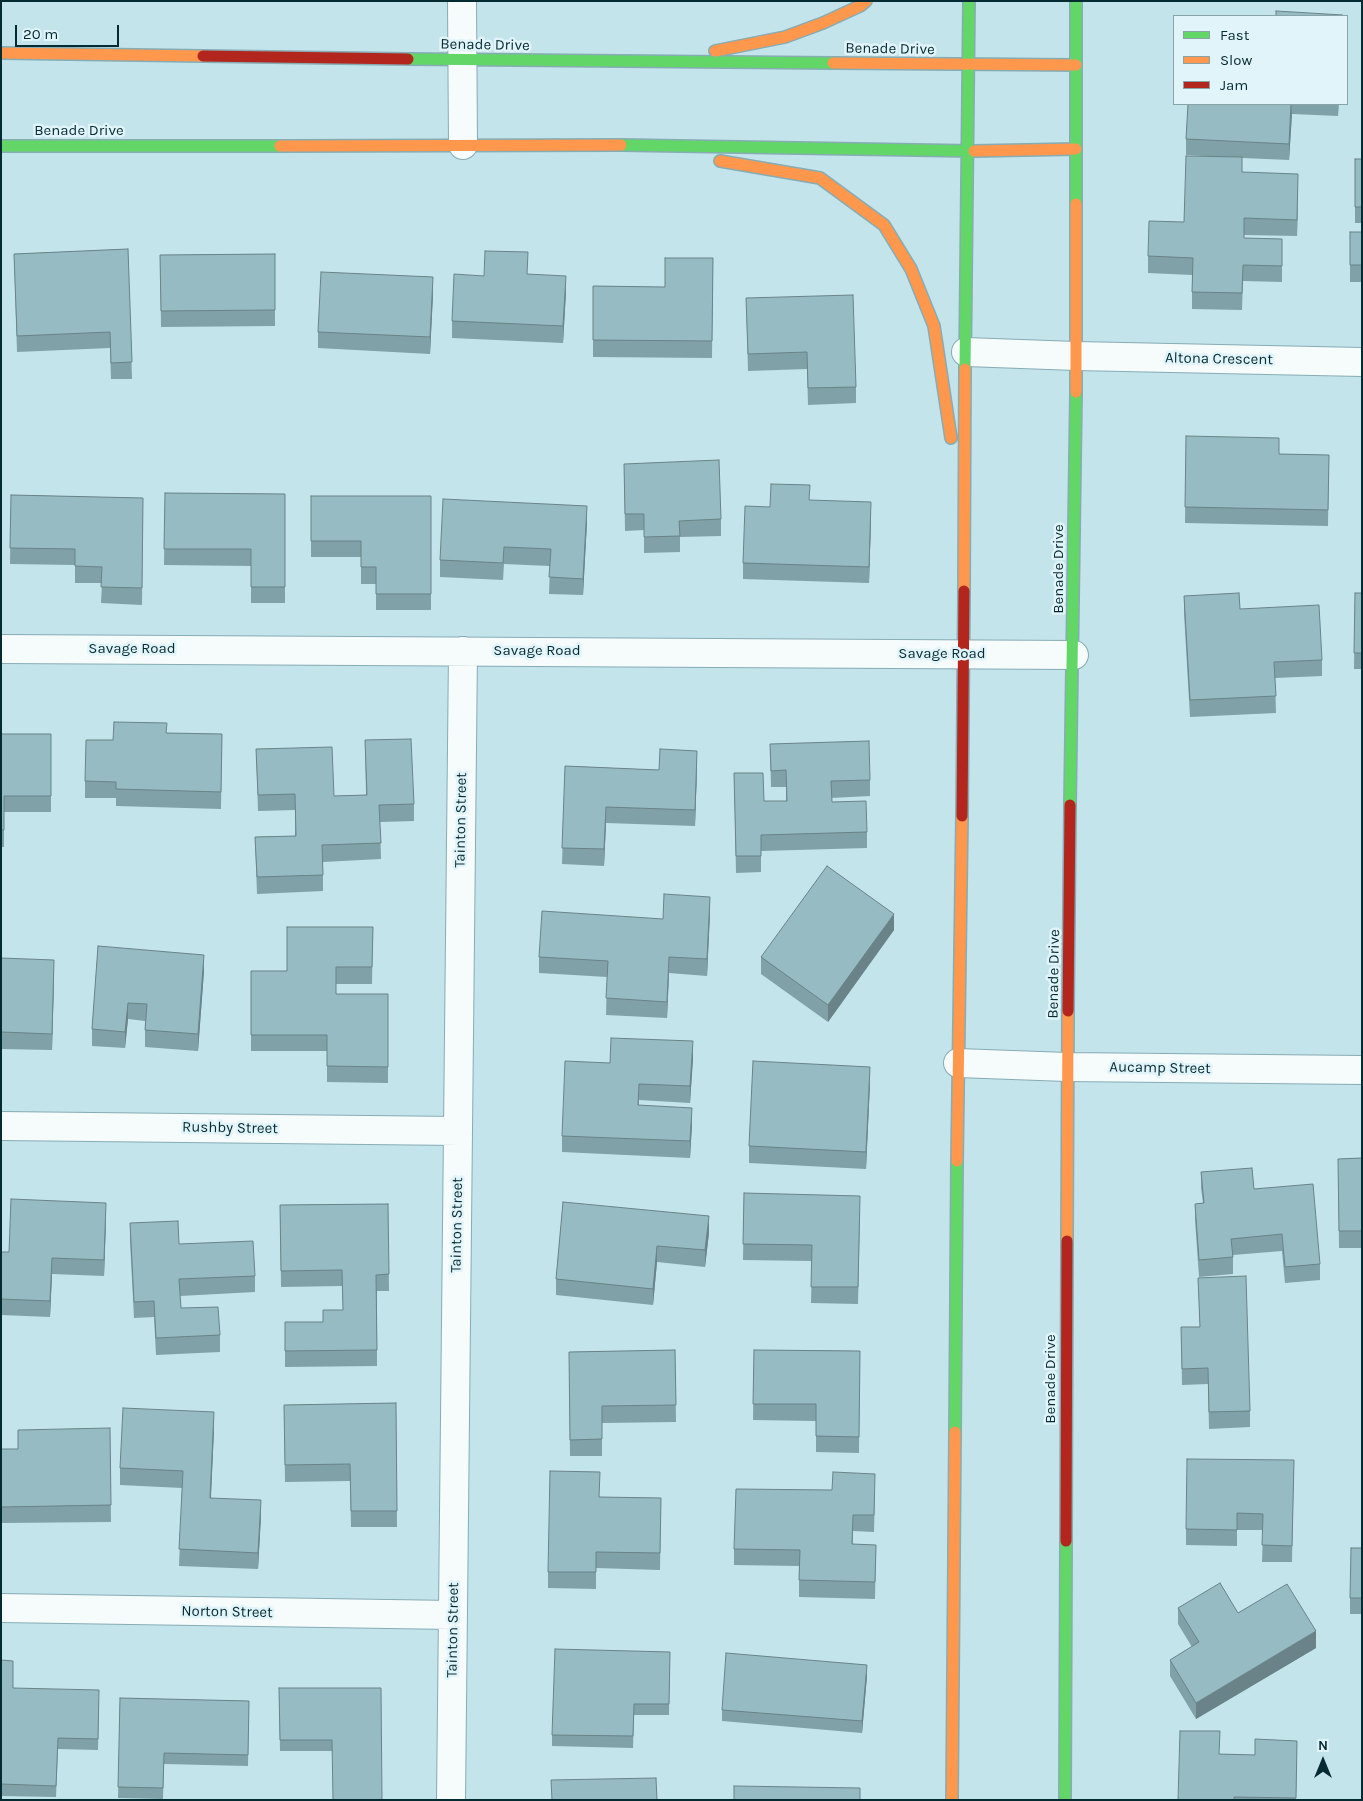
<!DOCTYPE html>
<html>
<head>
<meta charset="utf-8">
<style>
	body { margin:0 }
	#map { position:relative; width:1363px; height:1801px; overflow:hidden; background:#c4e4ec; font-family:Karla,sans-serif }
	canvas { display:block }
	.frame { position:absolute; inset:0; border:2px solid #052b32; pointer-events:none }
	.legend { position:absolute; left:1173px; top:15px; width:175px; height:90px; box-sizing:border-box; background:#e1f4f9; border:1px solid #89a4a9; margin:0; padding:6px 9px; list-style:none; font-size:15px; color:#052b32 }
	.legend li { display:flex; align-items:center; gap:10px; height:25px }
	.legend b { width:25px; border:1px solid #89a4a9 }
	.north { position:absolute; left:1298px; top:1736px; width:50px; height:50px; -webkit-text-stroke:4px #e1f4f9; paint-order:stroke; rotate:0deg; font-size:14px; font-weight:700; line-height:20px; text-align:center; color:#052b32 }
	.north::after { content:''; display:block; margin:auto; width:18px; height:22px; background:#052b32; clip-path:polygon(50% 0,100% 100%,50% 72%,0 100%) }
	.scale { position:absolute; left:15px; top:25px; width:104px; height:22px; box-sizing:border-box; border:2px solid #052b32; border-top:0; padding-left:6px; font-size:15px; line-height:18px; white-space:nowrap; color:#052b32; -webkit-text-stroke:4px #e1f4f9; paint-order:stroke }
</style>
</head>
<body>
<div id="map">
<canvas width="1363" height="1801"></canvas>
<div class="frame"></div>
<ul class="legend">
<li><b style="height:6px;background:#63d668"></b>Fast</li>
<li><b style="height:6px;background:#ff974d"></b>Slow</li>
<li><b style="height:6px;background:#b3261e"></b>Jam</li>
</ul>
<div class="north">N</div>
<div class="scale">20 m</div>
</div>
<script>
const g = document.querySelector('canvas').getContext('2d');
g.lineJoin = 'round';
const poly = rows => new Path2D(rows.map(r => 'M' + r).join(''));
function stroke(path, color, width, dash) { g.strokeStyle = color; g.lineWidth = width; g.lineCap = dash ? 'butt' : 'round'; g.setLineDash(dash || []); g.stroke(path); }
function paint(path, color) { g.fillStyle = color; g.fill(path, 'evenodd'); }
function drawText(font, color, halo, rows, align = 'center') {
  g.font = font + ' Karla,sans-serif'; g.lineWidth = 5; g.setLineDash([]); g.textBaseline = 'middle'; g.strokeStyle = halo; g.fillStyle = color; for (const [text, x, y, turn = 0] of rows) {
    g.save(); g.translate(x, y); g.rotate((+turn || 0) * Math.PI / 180); g.textAlign = isNaN(turn) ? turn : align; if (halo) g.strokeText(text, 0, 0); g.fillText(text, 0, 0); g.restore();
  }
}
const street = poly([
	[462,1,463,145],
	[966,352,1076,356,1362,362],
	[1,649,1074,655],
	[958,1063,1067,1067,1362,1070],
	[1,1126,458,1131],
	[1,1608,453,1615],
	[451,1800,463,651]
]);
const fast = poly([
	[1076,1,1076,204],
	[408,59,833,63],
	[621,145,974,151],
	[1,146,280,146],
	[965,369,969,1],
	[1070,805,1076,392],
	[955,1432,957,1161],
	[1065,1800,1066,1541]
]);
const slow = poly([
	[715,51,785,37,823,23,860,6,866,1],
	[1,53,203,56],
	[833,63,1076,65],
	[280,146,621,145],
	[974,151,1076,149],
	[720,161,820,178,884,225,911,269,934,326,951,438],
	[1076,392,1076,204],
	[964,591,965,369],
	[957,1161,962,816],
	[1067,1241,1068,1011],
	[952,1800,955,1432]
]);
const jam = poly([
	[203,56,408,59],
	[962,816,964,591],
	[1068,1011,1070,805],
	[1066,1541,1067,1241]
]);
stroke(street, '#86acb4', 30);
stroke(fast, '#86acb4', 14);
stroke(slow, '#86acb4', 14);
stroke(jam, '#86acb4', 14);
stroke(street, '#f6fbfc', 28);
stroke(fast, '#63d668', 11);
stroke(slow, '#ff974d', 11);
stroke(jam, '#b3261e', 11);
paint(poly([
	[1188,104,1339,104,1338,116,1292,114,1289,160,1242,158,1242,172,1298,190,1297,236,1244,235,1244,238,1282,239,1282,282,1243,281,1242,310,1192,309,1192,275,1148,273,1148,256,1184,222,1218,157,1186,155,1186,139],
	[1355,159,1362,159,1362,223,1355,223],
	[1350,232,1362,232,1362,282,1350,282],
	[128,249,132,379,111,379,110,348,17,352,14,254],
	[275,254,275,326,161,327,160,255],
	[713,258,712,358,593,357,593,286,665,287],
	[528,274,566,292,563,343,452,338,452,321,484,276],
	[433,294,430,354,318,348,318,332],
	[746,298,856,387,856,403,808,405,807,369,748,371],
	[1186,436,1279,454,1329,455,1328,526,1185,523],
	[624,464,721,519,721,536,680,537,680,552,644,553,644,530,625,531],
	[165,493,285,494,285,603,251,603,251,566,164,565],
	[11,495,143,498,142,605,101,603,102,583,75,583,75,565,10,564],
	[311,496,431,496,431,610,376,610,376,584,361,584,361,557,311,557],
	[810,500,871,518,869,583,743,579,743,563,770,507],
	[587,522,583,595,549,594,550,566,504,564,503,580,440,577,440,560],
	[1355,593,1362,593,1362,669,1354,669],
	[1184,596,1240,609,1322,660,1322,676,1275,678,1276,713,1190,717,1184,613],
	[167,733,222,734,221,809,116,806,116,798,85,798,85,781,113,740],
	[1,734,51,734,51,812,4,812,4,847,1,847],
	[365,740,414,804,414,821,380,822,381,859,323,862,323,891,257,894,255,837,295,836,295,810,258,811,256,749,334,796,366,795],
	[770,744,870,780,870,796,831,798,832,802,867,832,867,848,761,851,761,872,736,873,734,773,764,801,786,801,786,787,771,787],
	[565,766,659,770,697,768,695,826,606,823,604,866,562,864],
	[710,913,707,976,669,973,667,1018,606,1015,607,977,539,973,539,957,663,919],
	[373,927,372,984,336,984,336,994,388,994,388,1083,327,1082,327,1051,251,1051,251,971,287,971],
	[894,930,828,1022,761,974,761,957],
	[98,946,204,971,198,1051,145,1047,145,1021,128,1019,125,1048,92,1046,92,1029],
	[1,958,54,976,52,1050,1,1049],
	[693,1058,690,1103,639,1100,639,1105,692,1124,690,1158,562,1152,562,1136,610,1063],
	[870,1083,866,1169,749,1163,749,1146],
	[1362,1158,1362,1248,1339,1248,1338,1159],
	[1201,1172,1254,1189,1320,1264,1320,1280,1285,1283,1282,1251,1233,1255,1233,1274,1199,1277,1195,1220,1195,1204,1203,1203,1201,1188],
	[744,1193,860,1212,858,1304,811,1303,812,1261,743,1260],
	[563,1202,709,1233,705,1267,657,1262,653,1305,556,1295,556,1279],
	[388,1204,389,1291,377,1291,377,1366,285,1367,285,1322,323,1322,343,1310,342,1286,281,1287,280,1205],
	[106,1219,104,1276,52,1274,50,1317,1,1315,1,1252,9,1252],
	[130,1223,255,1276,255,1292,180,1296,181,1308,220,1335,220,1352,156,1355,154,1317,134,1318,130,1240],
	[1198,1278,1250,1411,1250,1427,1209,1429,1208,1384,1182,1385,1181,1327,1200,1327],
	[675,1350,676,1422,602,1423,602,1456,570,1456,569,1352],
	[754,1350,860,1351,859,1453,816,1452,816,1421,753,1420],
	[396,1403,397,1527,351,1527,350,1481,285,1482,284,1405],
	[110,1428,111,1522,1,1523,1,1449,18,1449],
	[214,1429,211,1498,261,1516,258,1569,179,1566,182,1488,120,1485,120,1468],
	[1294,1460,1292,1562,1262,1562,1263,1530,1237,1530,1237,1546,1186,1545,1186,1529],
	[832,1490,875,1490,874,1532,853,1531,853,1544,876,1545,875,1599,799,1597,799,1566,734,1565,734,1549],
	[600,1497,661,1498,660,1570,596,1568,596,1589,548,1588,548,1572],
	[1362,1548,1362,1614,1350,1614,1350,1598],
	[1178,1608,1238,1613,1316,1648,1196,1719,1170,1676,1170,1660,1192,1647,1178,1624],
	[670,1652,669,1715,634,1715,633,1748,552,1746,552,1735],
	[1,1660,13,1688,99,1701,98,1750,58,1749,56,1797,1,1796],
	[867,1676,862,1733,722,1721,722,1710],
	[279,1688,381,1688,332,1751,280,1751],
	[120,1698,249,1701,248,1766,164,1764,163,1799,118,1798],
	[1297,1741,1296,1800,1178,1800,1220,1754,1255,1755]
]), '#81a1a8');
paint(poly([
	[1292,104,1292,114,1289,160,1289,144],
	[1298,174,1298,190,1297,236,1297,220],
	[566,276,566,292,563,343,563,326],
	[433,277,433,294,430,354,430,337],
	[871,502,871,518,869,583,869,567],
	[587,506,587,522,583,595,583,579],
	[697,751,697,768,695,826,695,810],
	[606,807,606,823,604,866,604,849],
	[710,897,710,913,707,976,707,959],
	[894,914,894,930,828,1022,828,1005],
	[204,955,204,971,198,1051,198,1034],
	[669,957,669,973,667,1018,667,1002],
	[54,960,54,976,52,1050,52,1034],
	[128,1003,128,1019,125,1048,125,1032],
	[693,1041,693,1058,690,1103,690,1086],
	[870,1067,870,1083,866,1169,866,1152],
	[692,1108,692,1124,690,1158,690,1141],
	[106,1203,106,1219,104,1276,104,1260],
	[709,1216,709,1233,705,1267,705,1250],
	[657,1246,657,1262,653,1305,653,1289],
	[52,1258,52,1274,50,1317,50,1301],
	[214,1412,214,1429,210,1514,210,1498],
	[261,1500,261,1516,258,1569,258,1553],
	[1316,1631,1316,1648,1196,1719,1196,1703],
	[867,1665,867,1676,862,1733,862,1721]
]), '#698388');
const building = poly([
	[1276,11,1343,15,1343,16,1276,16,1276,11],
	[1188,104,1291,104,1289,144,1186,139,1188,104],
	[1186,156,1242,157,1242,172,1298,174,1297,220,1244,218,1244,238,1282,239,1282,266,1243,265,1242,293,1192,292,1193,258,1148,256,1149,221,1184,222,1186,156],
	[1355,159,1362,159,1362,207,1355,207,1355,159],
	[1350,232,1362,232,1362,265,1350,265,1350,232],
	[128,249,132,362,111,363,110,332,17,336,14,254,128,249],
	[485,251,528,252,527,274,566,276,563,326,452,321,454,274,484,276,485,251],
	[275,254,275,310,161,311,160,255,275,254],
	[665,258,713,258,712,341,593,340,593,286,665,287,665,258],
	[321,272,433,277,430,337,318,332,321,272],
	[853,295,856,387,808,388,807,352,748,354,746,298,853,295],
	[1186,436,1279,438,1279,454,1329,455,1328,510,1185,507,1186,436],
	[719,460,721,519,679,521,680,536,644,537,644,514,625,514,624,464,719,460],
	[771,484,810,485,809,500,871,502,869,567,743,563,745,506,770,507,771,484],
	[165,493,285,494,285,587,251,587,251,549,164,549,165,493],
	[11,495,143,498,142,588,101,587,102,567,75,566,75,549,10,548,11,495],
	[311,496,431,496,431,594,376,594,376,567,361,567,361,541,311,541,311,496],
	[443,499,587,506,583,579,549,577,551,549,504,547,503,563,440,560,443,499],
	[1239,593,1240,609,1319,605,1322,660,1274,662,1276,696,1190,700,1184,596,1239,593],
	[1355,593,1362,593,1362,653,1354,653,1355,593],
	[114,722,167,723,166,733,222,734,221,792,116,789,116,782,85,781,86,740,113,740,114,722],
	[1,734,51,734,51,796,4,796,4,830,1,830,1,734],
	[411,739,414,804,379,805,381,843,322,845,323,875,257,877,255,837,296,836,295,794,258,795,256,749,332,747,334,796,367,795,365,740,411,739],
	[869,741,870,780,831,781,832,802,866,801,867,832,761,835,761,856,736,856,734,773,763,773,764,801,787,801,786,770,771,771,770,744,869,741],
	[660,749,697,751,695,810,606,807,604,849,562,848,565,766,659,770,660,749],
	[827,866,894,914,828,1005,761,957,827,866],
	[664,894,710,897,707,959,669,957,667,1002,606,998,608,961,539,957,542,911,663,919,664,894],
	[287,927,373,927,372,967,336,967,336,994,388,994,388,1067,327,1066,327,1035,251,1035,251,971,287,971,287,927],
	[98,946,204,955,198,1034,145,1030,147,1004,128,1003,125,1032,92,1029,98,946],
	[1,958,54,960,52,1034,1,1032,1,958],
	[611,1038,693,1041,690,1086,639,1084,638,1105,692,1108,690,1141,562,1136,565,1061,610,1063,611,1038],
	[753,1061,870,1067,866,1152,749,1146,753,1061],
	[1362,1158,1362,1231,1339,1231,1338,1159,1362,1158],
	[1252,1168,1254,1189,1313,1184,1320,1264,1285,1267,1282,1234,1231,1239,1233,1257,1199,1260,1195,1204,1204,1203,1201,1172,1252,1168],
	[744,1193,860,1196,858,1287,811,1287,812,1245,743,1244,744,1193],
	[11,1199,106,1203,104,1260,52,1258,50,1301,1,1299,1,1252,9,1252,11,1199],
	[563,1202,709,1216,705,1250,657,1246,653,1289,556,1279,563,1202],
	[388,1204,389,1274,376,1275,377,1350,285,1351,285,1322,323,1322,323,1310,343,1310,342,1270,281,1271,280,1205,388,1204],
	[178,1221,179,1244,253,1241,255,1276,179,1279,181,1308,218,1307,220,1335,156,1338,154,1301,134,1302,130,1223,178,1221],
	[1246,1276,1250,1411,1209,1412,1208,1368,1182,1369,1181,1327,1200,1327,1198,1278,1246,1276],
	[675,1350,676,1405,602,1406,602,1439,570,1440,569,1352,675,1350],
	[754,1350,860,1351,859,1437,816,1436,816,1404,753,1404,754,1350],
	[396,1403,397,1511,351,1511,350,1464,285,1465,284,1405,396,1403],
	[123,1408,214,1412,210,1498,261,1500,258,1553,179,1549,183,1471,120,1468,123,1408],
	[110,1428,111,1505,1,1507,1,1449,18,1449,18,1430,110,1428],
	[1187,1459,1294,1460,1292,1546,1262,1545,1263,1514,1237,1513,1237,1530,1186,1529,1187,1459],
	[550,1471,600,1472,599,1497,661,1498,660,1553,596,1552,596,1572,548,1572,550,1471],
	[833,1472,875,1474,874,1515,853,1515,852,1544,876,1545,875,1582,799,1580,800,1550,734,1549,736,1489,832,1490,833,1472],
	[1351,1548,1362,1548,1362,1598,1350,1598,1351,1548],
	[1220,1583,1238,1613,1287,1584,1316,1631,1196,1703,1170,1660,1199,1642,1178,1608,1220,1583],
	[555,1649,670,1652,669,1704,634,1704,633,1736,552,1735,555,1649],
	[726,1653,867,1665,862,1721,722,1710,726,1653],
	[1,1660,13,1661,13,1688,99,1690,98,1739,58,1738,56,1786,1,1784,1,1660],
	[279,1688,381,1688,382,1800,333,1800,332,1740,280,1740,279,1688],
	[120,1698,249,1701,248,1755,164,1753,163,1788,118,1787,120,1698],
	[1180,1731,1220,1731,1219,1754,1255,1755,1255,1739,1297,1741,1296,1798,1234,1797,1234,1800,1178,1800,1180,1731],
	[656,1778,657,1800,552,1800,551,1780,656,1778],
	[734,1786,860,1788,860,1800,734,1800,734,1786]
]);
paint(building, '#96bbc3');
stroke(building, '#698388', 1);
drawText('15px', '#052b32', '#e1f4f9', [
	["Benade Drive",485,45,1],
	["Benade Drive",890,49,1],
	["Benade Drive",79,131],
	["Altona Crescent",1219,359,1],
	["Benade Drive",1059,569,-90],
	["Savage Road",132,649],
	["Savage Road",537,651],
	["Savage Road",942,654],
	["Tainton Street",461,820,-89],
	["Benade Drive",1054,974,-89],
	["Aucamp Street",1160,1068,1],
	["Rushby Street",230,1128,1],
	["Tainton Street",457,1225,-89],
	["Benade Drive",1051,1379,-90],
	["Norton Street",227,1612,1],
	["Tainton Street",453,1630,-89]
]);
</script>
</body>
</html>
